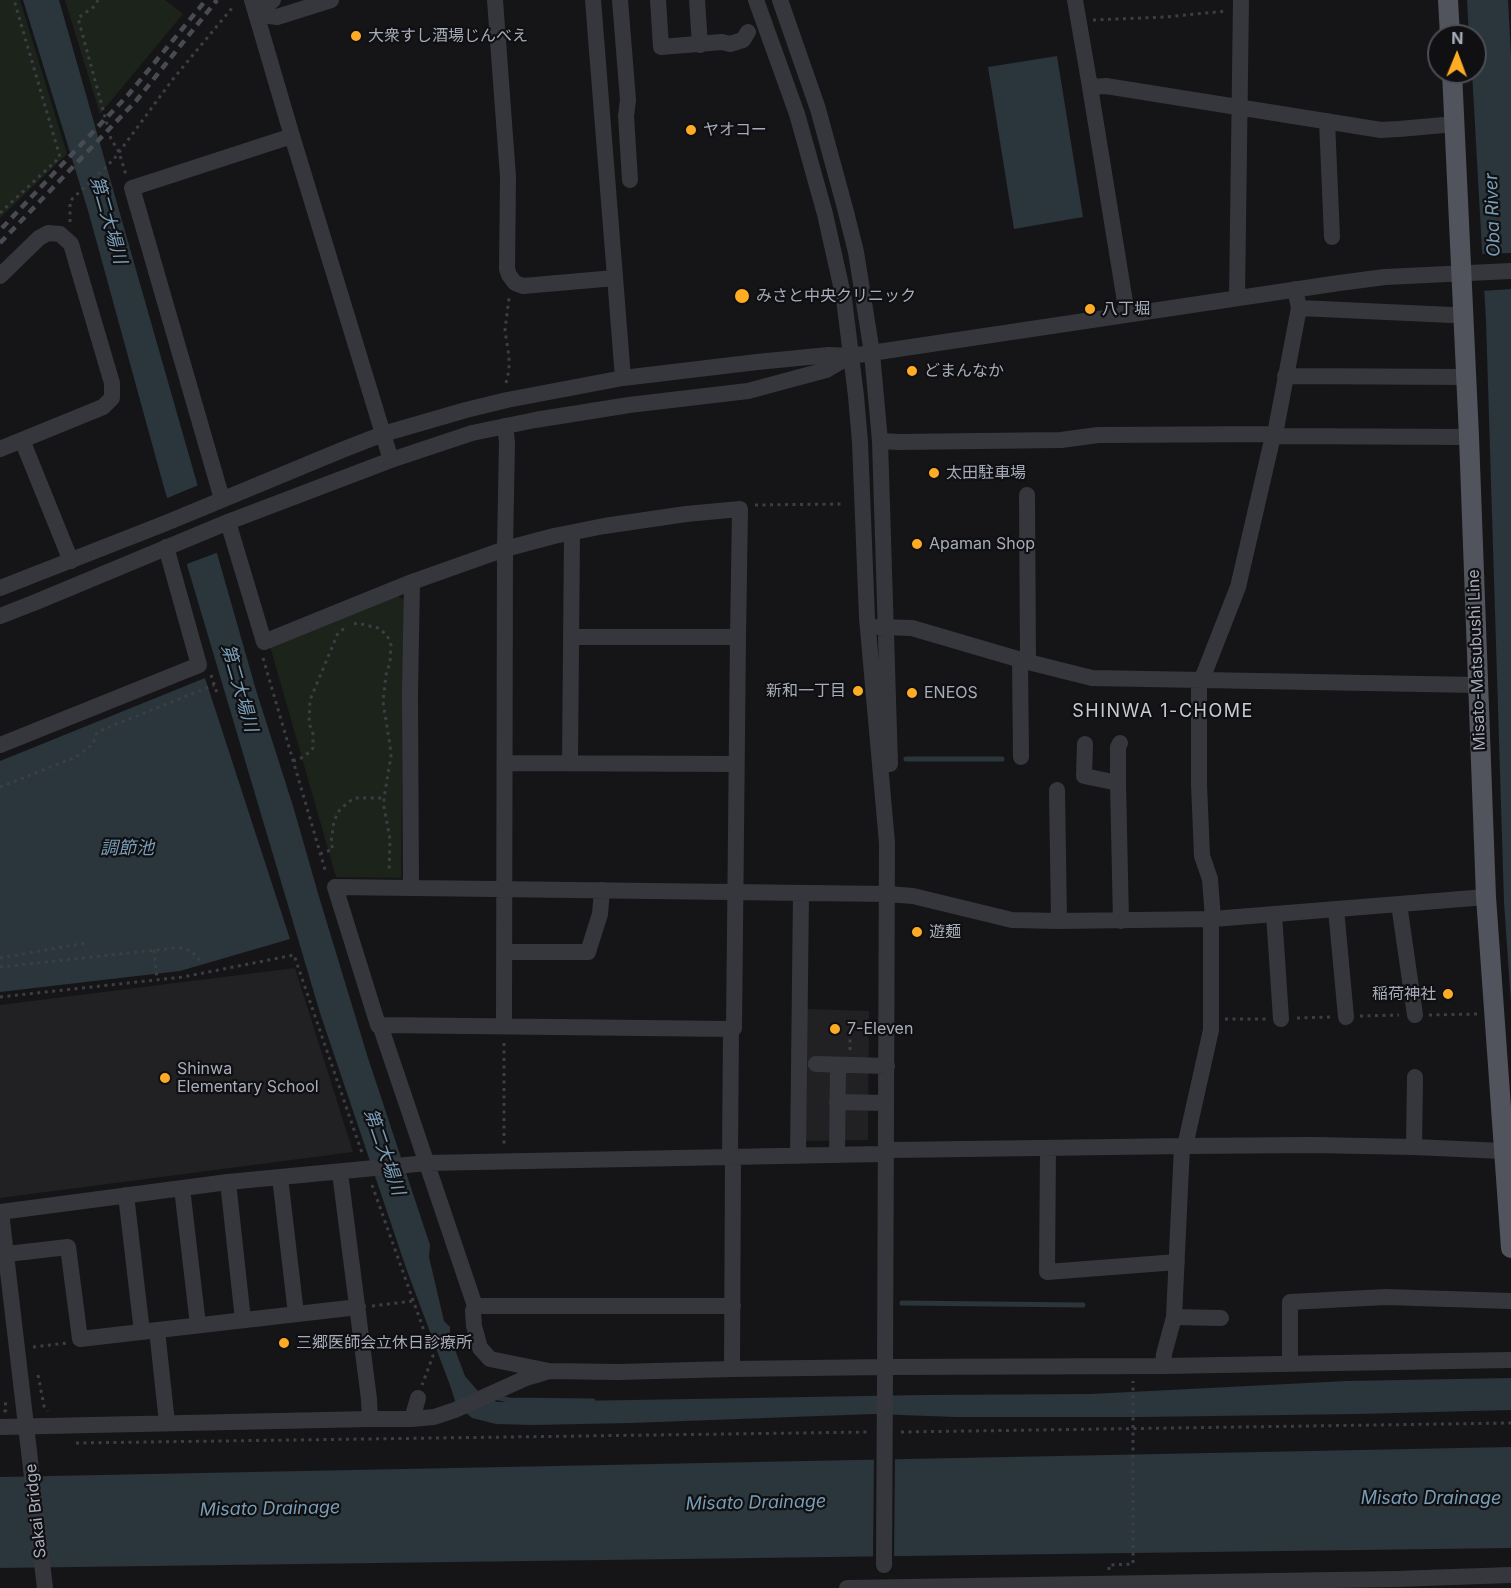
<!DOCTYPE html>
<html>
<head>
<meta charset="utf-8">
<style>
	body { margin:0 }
	#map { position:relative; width:1511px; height:1588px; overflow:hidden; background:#151517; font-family:Inter,sans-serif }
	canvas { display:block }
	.north { position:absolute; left:1427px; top:24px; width:60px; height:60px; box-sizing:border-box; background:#101012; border:2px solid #4c4e55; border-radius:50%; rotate:1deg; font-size:16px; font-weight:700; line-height:24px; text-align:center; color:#a6acb9 }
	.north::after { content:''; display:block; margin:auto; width:21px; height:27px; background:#ffac25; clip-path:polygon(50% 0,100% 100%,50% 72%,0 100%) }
</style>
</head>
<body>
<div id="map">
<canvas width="1511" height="1588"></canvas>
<div class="north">N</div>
</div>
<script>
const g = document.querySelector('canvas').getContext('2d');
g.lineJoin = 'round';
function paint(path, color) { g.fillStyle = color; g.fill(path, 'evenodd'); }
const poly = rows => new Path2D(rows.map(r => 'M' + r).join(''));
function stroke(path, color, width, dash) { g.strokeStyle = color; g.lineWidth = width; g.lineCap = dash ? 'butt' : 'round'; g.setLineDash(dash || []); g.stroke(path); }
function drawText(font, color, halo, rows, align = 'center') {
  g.font = font + ' Inter,"Noto Sans JP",sans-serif'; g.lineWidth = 4.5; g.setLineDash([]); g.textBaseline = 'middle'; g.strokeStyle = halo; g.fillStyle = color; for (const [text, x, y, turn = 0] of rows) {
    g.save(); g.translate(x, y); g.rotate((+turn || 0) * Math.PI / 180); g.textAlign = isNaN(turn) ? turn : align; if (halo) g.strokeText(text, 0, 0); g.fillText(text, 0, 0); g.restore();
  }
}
paint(poly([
	[295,968,353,1152,0,1198,0,1005],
	[806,1009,869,1011,868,1140,804,1141]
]), '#212124');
paint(poly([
	[0,0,20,0,67,154,0,218],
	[65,0,165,0,183,14,100,114],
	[397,595,404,600,401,878,336,877,270,646]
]), '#1b231b');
paint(poly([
	[23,0,59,0,256,690,293,806,320,900,368,1058,430,1245,429,1257,444,1321,450,1327,450,1334,454,1340,454,1347,465,1376,483,1397,498,1402,514,1402,923,1395,1091,1394,1346,1381,1511,1378,1511,1410,1357,1414,1142,1417,956,1417,873,1414,631,1423,534,1425,496,1424,472,1418,456,1404,451,1388,406,1268,320,1013,163,484,89,214],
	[1467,0,1508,0,1511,55,1511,1004,1504,902,1486,321,1472,72,1475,72,1475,36,1469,36],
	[1057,56,1083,217,1014,229,988,67],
	[205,678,290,939,180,971,0,992,0,761],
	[1511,1447,1511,1548,0,1568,0,1477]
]), '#2a353c');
paint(poly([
	[1511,253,1511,289,1481,291,1479,254],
	[201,484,219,552,184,565,165,499],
	[874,1456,895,1456,894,1560,873,1560]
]), '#151517');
stroke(poly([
	[906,759,1002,759],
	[902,1303,1083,1305],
	[494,1397,509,1400,593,1401]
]), '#2a353c', 5);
stroke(poly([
	[98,0,95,6,78,18,111,139,119,152,126,175],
	[1093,20,1165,17,1227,11],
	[0,213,60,157,14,0],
	[70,222,70,201,114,159,173,79,232,8],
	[506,383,509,370,509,357,505,330,509,298],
	[755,505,841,504],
	[354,624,357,623,378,628,387,635,391,645,390,662,386,675,383,702,390,745,391,756,384,798,384,807,390,839,389,873],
	[263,658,326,873],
	[211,675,217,693],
	[293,761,304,757,313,748,313,734,309,723,310,700,338,633,345,628],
	[0,787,76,757,93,744,97,732,214,685],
	[320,854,333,849,331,843,334,821,339,811,348,802,356,798,384,798],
	[154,950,157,979],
	[0,958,86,943],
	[0,967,175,948,182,948,191,951,196,956,200,961],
	[0,997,183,977,294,955,362,1153],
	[1429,1015,1477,1014],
	[1360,1016,1399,1015],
	[1297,1018,1330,1017],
	[1225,1019,1267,1019],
	[504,1043,504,1147],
	[850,1050,850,1039],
	[372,1185,433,1356,422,1385],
	[372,1306,413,1301],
	[33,1347,67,1343],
	[38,1375,44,1406,48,1411],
	[4,1412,6,1410,5,1398],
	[901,1432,1511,1423],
	[76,1443,870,1432],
	[1109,1570,1109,1565,1133,1564,1133,1381]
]), '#3c3e44', 3, [3, 4.5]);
stroke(poly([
	[252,0,292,136,391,460],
	[495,0,508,177,507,269,509,275,515,283,523,286,615,278],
	[593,0,623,378],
	[620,0,628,100,626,116,630,180],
	[658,0,661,47,722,42,730,44,743,40,748,32],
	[697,0,700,45],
	[756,0,797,114,825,214,844,299,856,396,860,442,867,618,887,843,885,1376],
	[780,0,818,109,845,208,856,252,872,353,880,441,890,764],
	[1075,0,1090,87],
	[256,14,277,17,331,0],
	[256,14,273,0],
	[1327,121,1332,237],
	[0,276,39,238,48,233,60,234,71,244,112,383,112,398,103,407,0,449],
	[1237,298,1241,0],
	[1299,308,1452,315],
	[1127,314,1090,87,1106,86,1381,130,1399,129,1455,124],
	[1285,376,1465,377],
	[1273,436,1469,437],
	[22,440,71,561],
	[880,441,899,442,1061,440,1098,435,1275,434],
	[1027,495,1028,662],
	[222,499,132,188,292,136],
	[228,522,264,642,412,582,505,549,554,536,604,526,686,514,740,509,738,637,571,637],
	[0,588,166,523,342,450,383,434,466,410,507,400,623,378,757,362,829,355,851,356,1339,283,1385,277,1511,271],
	[0,616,36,602,228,522,391,460,472,433,535,420,629,405,748,391,826,370,850,356],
	[878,627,912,628,1028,662,1092,678,1477,685],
	[1020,659,1021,757],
	[1199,679,1199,784,1202,856,1210,879,1213,919],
	[1202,679,1238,587,1273,436,1275,434,1299,308,1295,289],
	[1085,744,1084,776,1118,783,1121,921],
	[0,745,199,665,166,547],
	[505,763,736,764],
	[570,763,572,533],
	[1118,783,1118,747,1120,743],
	[1057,790,1059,921],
	[411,887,410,693,412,582],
	[1399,904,1415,1015],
	[1336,909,1346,1017],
	[1274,914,1281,1019],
	[504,952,588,952,600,914,602,890],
	[380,1025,731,1029,730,1157],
	[504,1026,505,549,507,442,505,426],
	[731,1029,734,1028,738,637],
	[816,1064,887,1066],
	[837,1102,886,1103],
	[1185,1146,1211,1030,1211,919],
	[1414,1147,1415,1077],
	[1048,1148,1047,1272,1177,1262],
	[837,1155,838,1065],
	[798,1156,801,893],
	[340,1173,369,1399,370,1419],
	[280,1177,296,1314],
	[228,1182,243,1320],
	[182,1188,198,1325],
	[126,1195,142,1332],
	[0,1212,228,1182,427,1163,880,1154,892,1150,1185,1146,1312,1145,1414,1147,1503,1151],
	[1,1212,45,1588],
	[7,1254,68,1247,80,1339,358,1307],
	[475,1306,733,1306],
	[1174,1317,1221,1318],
	[157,1330,167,1423],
	[1290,1363,1290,1302,1385,1297,1511,1301],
	[1163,1366,1164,1354,1174,1317,1182,1146],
	[732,1369,733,1157],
	[549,1371,490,1359,480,1348,474,1326,473,1311,475,1306,380,1025,378,1025,335,887,888,894,913,896,1012,920,1059,921,1213,919,1486,897],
	[412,1419,418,1398],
	[0,1427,370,1419,412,1419,434,1417,455,1410,526,1378,549,1371,618,1372,732,1369,885,1367,1163,1366,1511,1360],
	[847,1588,1396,1579,1511,1575]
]), '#36373d', 16);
stroke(poly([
	[1448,0,1450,36],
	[1452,72,1469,437,1486,897,1511,1248]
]), '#51545c', 20);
stroke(poly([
	[2,228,128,95,206,0],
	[0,243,136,101,217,0]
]), '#484b52', 4.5, [8, 6]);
stroke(poly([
	[884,1565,885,1376]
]), '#36373d', 16);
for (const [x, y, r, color] of [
	[356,36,6,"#ffac25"],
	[691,130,6,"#ffac25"],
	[742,296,8,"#ffac25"],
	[1090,309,6,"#ffac25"],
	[912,371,6,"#ffac25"],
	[934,473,6,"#ffac25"],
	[917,544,6,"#ffac25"],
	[858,691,6,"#ffac25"],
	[912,693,6,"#ffac25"],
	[917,932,6,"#ffac25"],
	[1448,994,6,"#ffac25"],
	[835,1029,6,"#ffac25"],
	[165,1078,6,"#ffac25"],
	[284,1343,6,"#ffac25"]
]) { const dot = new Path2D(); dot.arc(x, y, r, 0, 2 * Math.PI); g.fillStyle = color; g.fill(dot); stroke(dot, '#101012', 2); }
drawText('16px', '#a6acb9', '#101012', [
	["大衆すし酒場じんべえ",368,36],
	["ヤオコー",703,130],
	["みさと中央クリニック",756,296],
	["八丁堀",1102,309],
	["どまんなか",924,371],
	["太田駐車場",946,473],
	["Apaman Shop",929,544],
	["新和一丁目",846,691,"right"],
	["ENEOS",924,693],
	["遊麺",929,932],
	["稲荷神社",1436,994,"right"],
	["7-Eleven",847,1029],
	["Shinwa",177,1069],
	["Elementary School",177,1087],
	["三郷医師会立休日診療所",296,1343]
], 'left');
drawText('16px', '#a6acb9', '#101012', [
	["Misato-Matsubushi Line",1477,660,-92],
	["Sakai Bridge",36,1511,-96]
]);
drawText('italic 18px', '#799db7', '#101012', [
	["Oba River",1493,215,-92],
	["第二大場川",108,220,74],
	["第二大場川",239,688,74],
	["調節池",127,849],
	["第二大場川",384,1152,71],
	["Misato Drainage",1431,1499],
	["Misato Drainage",756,1503,-1],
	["Misato Drainage",270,1509,-1]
]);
g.letterSpacing = '1.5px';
drawText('18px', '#c7cbd4', '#101012', [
	["SHINWA 1-CHOME",1163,712]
]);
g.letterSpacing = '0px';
</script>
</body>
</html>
